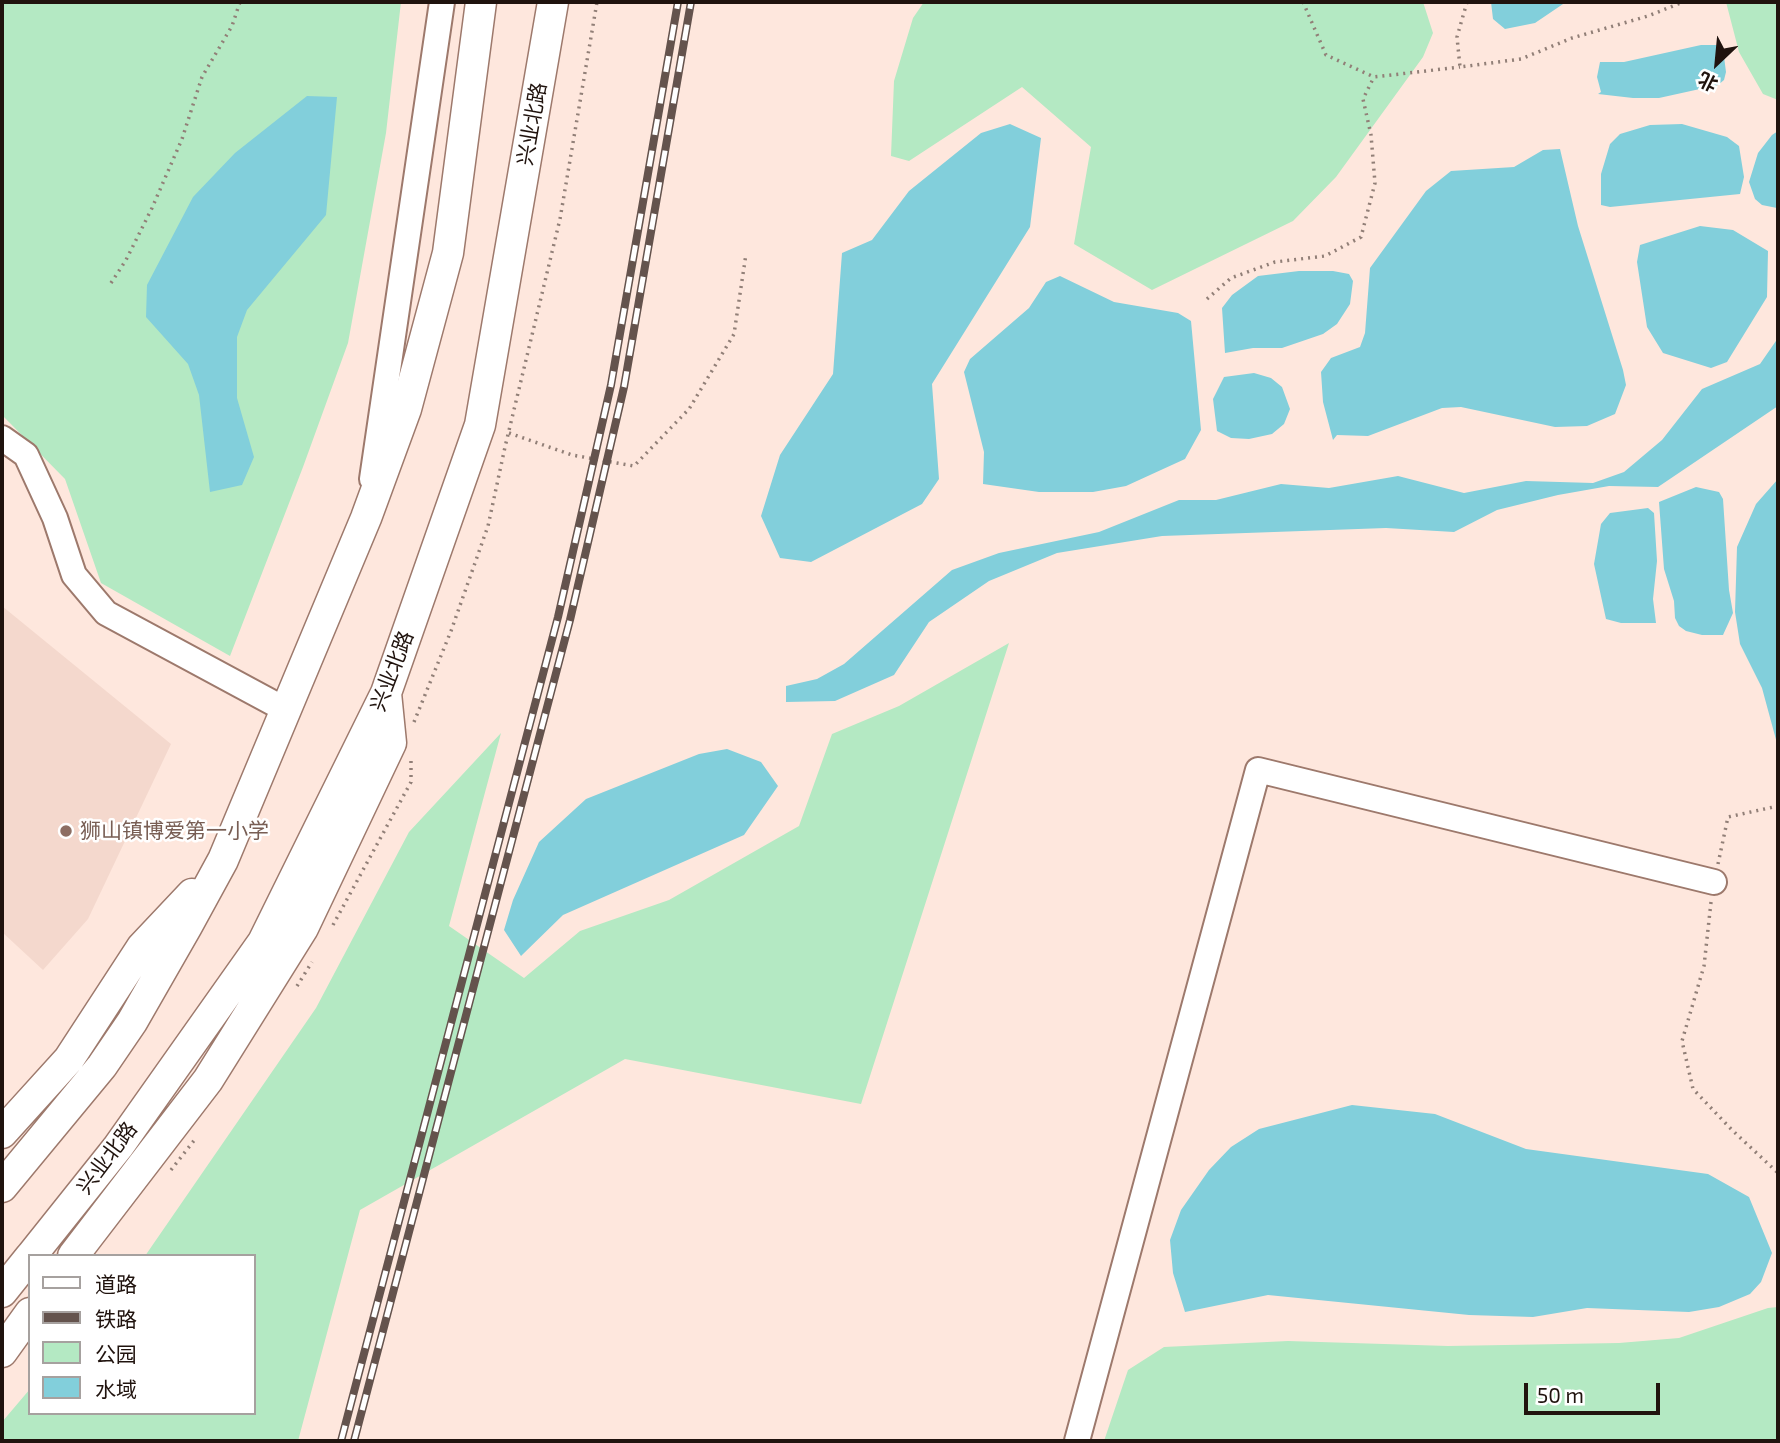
<!DOCTYPE html>
<html>
<head>
<meta charset="utf-8">
<style>
	body { margin:0 }
	#map { position:relative; width:1780px; height:1443px; overflow:hidden; background:#fee7dd; font-family:"Exo 2","Noto Sans SC",sans-serif }
	canvas { display:block }
	.frame { position:absolute; inset:0; border:4px solid #20130e; pointer-events:none }
	.legend { position:absolute; left:28px; top:1254px; width:228px; height:161px; box-sizing:border-box; background:#fff; border:2px solid #a6a19f; margin:0; padding:9px 12px; list-style:none; font-size:21px; color:#20130e }
	.legend li { display:flex; align-items:center; gap:14px; height:35px }
	.legend b { width:35px; border:2px solid #a6a19f }
	.north { position:absolute; left:1682px; top:28px; width:70px; height:70px; -webkit-text-stroke:5px #fff; paint-order:stroke; rotate:206deg; font-size:19px; font-weight:700; line-height:28px; text-align:center; color:#20130e }
	.north::after { content:''; display:block; margin:auto; width:24px; height:32px; background:#20130e; clip-path:polygon(50% 0,100% 100%,50% 72%,0 100%) }
	.scale { position:absolute; left:1524px; top:1383px; width:136px; height:32px; box-sizing:border-box; border:4px solid #20130e; border-top:0; padding-left:9px; font-size:21px; line-height:24px; white-space:nowrap; color:#20130e; -webkit-text-stroke:5px #fff; paint-order:stroke }
</style>
</head>
<body>
<div id="map">
<canvas width="1780" height="1443"></canvas>
<div class="frame"></div>
<ul class="legend">
<li><b style="height:9px;background:#fff"></b>道路</li>
<li><b style="height:9px;background:#64534d"></b>铁路</li>
<li><b style="height:19px;background:#b4e9c3"></b>公园</li>
<li><b style="height:19px;background:#82cfdb"></b>水域</li>
</ul>
<div class="north">北</div>
<div class="scale">50 m</div>
</div>
<script>
const g = document.querySelector('canvas').getContext('2d');
g.lineJoin = 'round';
function paint(path, color) { g.fillStyle = color; g.fill(path, 'evenodd'); }
const poly = rows => new Path2D(rows.map(r => 'M' + r).join(''));
function stroke(path, color, width, dash) { g.strokeStyle = color; g.lineWidth = width; g.lineCap = dash ? 'butt' : 'round'; g.setLineDash(dash || []); g.stroke(path); }
function drawText(font, color, halo, rows, align = 'center') {
  g.font = font + ' "Exo 2","Noto Sans SC",sans-serif'; g.lineWidth = 5; g.setLineDash([]); g.textBaseline = 'middle'; g.strokeStyle = halo; g.fillStyle = color; for (const [text, x, y, turn = 0] of rows) {
    g.save(); g.translate(x, y); g.rotate((+turn || 0) * Math.PI / 180); g.textAlign = isNaN(turn) ? turn : align; if (halo) g.strokeText(text, 0, 0); g.fillText(text, 0, 0); g.restore();
  }
}
paint(poly([
	[2,606,171,744,88,919,43,970,2,932]
]), '#f4d8cd');
paint(poly([
	[2,2,401,2,386,133,348,343,303,467,230,656,101,583,65,479,2,415],
	[924,2,1423,2,1433,33,1423,57,1336,177,1293,221,1152,290,1074,244,1091,147,1022,87,909,161,891,156,894,81,913,18],
	[1726,2,1778,2,1778,100,1763,94,1739,52],
	[1009,643,861,1104,625,1059,360,1210,298,1441,2,1441,2,1422,30,1389,30,1413,254,1413,254,1256,145,1256,316,1008,409,832,501,733,449,926,524,978,580,931,669,900,799,826,832,734,899,706],
	[1778,1307,1778,1441,1104,1441,1128,1370,1164,1347,1288,1341,1448,1346,1619,1343,1679,1338,1768,1308]
]), '#b4e9c3');
paint(poly([
	[1491,2,1566,2,1535,23,1505,29,1493,19],
	[1701,45,1718,45,1723,49,1726,72,1724,80,1718,85,1659,98,1633,98,1598,94,1601,92,1597,77,1600,62,1624,62],
	[307,96,337,97,326,215,247,310,237,337,237,398,254,457,242,485,210,492,199,395,188,364,146,317,147,285,193,197,235,153],
	[1010,124,1041,138,1030,227,932,384,939,479,922,504,811,562,780,558,761,516,780,455,833,374,842,253,872,240,909,191,981,133],
	[1682,124,1727,137,1739,146,1744,177,1740,194,1610,207,1601,205,1601,174,1610,144,1620,134,1650,125],
	[1778,131,1778,208,1777,208,1762,205,1755,199,1749,182,1758,153,1772,135],
	[1560,149,1578,226,1623,370,1626,385,1615,414,1587,426,1555,427,1461,407,1442,408,1368,436,1337,435,1333,440,1323,402,1321,372,1331,358,1360,347,1365,333,1370,268,1426,191,1451,171,1514,167,1543,150],
	[1700,226,1733,230,1768,251,1767,297,1727,362,1711,368,1663,353,1647,327,1637,262,1640,245],
	[1299,271,1333,271,1349,274,1353,281,1350,304,1337,324,1323,334,1282,348,1253,348,1225,353,1222,308,1232,295,1258,276],
	[1060,276,1114,302,1178,313,1191,321,1201,430,1185,459,1126,486,1093,492,1039,492,983,484,984,452,964,372,970,359,1029,308,1046,282],
	[1778,338,1778,406,1658,487,1609,486,1558,495,1497,510,1454,532,1386,528,1162,536,1057,553,989,581,929,622,894,675,835,701,786,702,786,686,817,679,844,664,952,570,999,553,1099,532,1179,500,1216,500,1281,484,1329,488,1398,476,1464,493,1526,481,1593,483,1624,472,1662,440,1702,389,1760,364],
	[1254,373,1271,378,1282,387,1290,409,1284,424,1272,434,1249,439,1231,438,1217,431,1213,399,1224,377],
	[1778,479,1778,747,1762,688,1740,644,1735,612,1737,547,1756,504],
	[1696,487,1719,492,1723,499,1729,590,1733,613,1723,635,1702,635,1686,631,1679,626,1675,618,1674,601,1664,569,1659,502],
	[1648,508,1654,513,1657,561,1653,599,1656,623,1621,623,1606,619,1594,564,1601,524,1610,513],
	[727,749,761,762,778,786,744,835,563,915,521,956,504,930,513,900,539,842,586,799,699,754],
	[1352,1105,1435,1114,1526,1149,1708,1174,1749,1197,1772,1253,1761,1282,1750,1294,1719,1307,1689,1312,1587,1308,1533,1317,1469,1315,1268,1295,1185,1312,1173,1273,1170,1240,1181,1210,1209,1170,1231,1147,1259,1129]
]), '#82cfdb');
const minor = poly([
	[2,438,26,455,55,518,74,575,106,613,286,710],
	[372,479,442,2],
	[1077,1441,1258,770,1714,882]
]);
const major = poly([
	[2,1133,69,1059,142,947,192,894],
	[2,1187,102,1066,132,1022,187,926,223,860,366,518,406,409,448,253,481,2],
	[31,1256,118,1147,263,942,386,693,480,425,553,2],
	[73,1256,208,1080,303,928,391,743,386,693],
	[2,1292,30,1257],
	[2,1352,30,1313]
]);
stroke(minor, '#9d796c', 28);
stroke(major, '#9d796c', 33);
stroke(poly([
	[1303,2,1326,55,1374,77,1460,67],
	[1467,2,1457,37,1460,67,1521,59,1572,38,1648,16,1683,2],
	[111,283,126,260,152,208,182,139,202,77,232,26,240,2],
	[1207,299,1231,278,1275,262,1325,256,1361,237,1375,183,1371,135,1363,99,1374,77],
	[509,433,572,455,634,466,689,409,734,334,746,254],
	[414,722,451,631,488,526,505,447,560,219,597,2],
	[1718,864,1728,817,1778,806],
	[1711,902,1704,966,1682,1041,1693,1089,1732,1130,1778,1173],
	[333,925,411,782,411,757],
	[297,986,312,962],
	[171,1170,196,1138]
]), '#917f77', 3.5, [2, 5]);
stroke(minor, '#fff', 24);
stroke(major, '#fff', 30);
const rail = poly([
	[341,1441,558,617,611,385,678,2],
	[354,1441,570,620,624,387,691,2]
]);
stroke(rail, '#64534d', 8);
stroke(rail, '#fff', 5, [16]);
for (const [x, y, r, color] of [
	[66,831,7,"#8d6e63"]
]) { const dot = new Path2D(); dot.arc(x, y, r, 0, 2 * Math.PI); g.fillStyle = color; g.fill(dot); stroke(dot, '#fff', 2.5); }
drawText('21px', '#20130e', '#fff', [
	["兴业北路",532,124,-80],
	["兴业北路",392,671,-69],
	["兴业北路",107,1158,-53]
]);
drawText('21px', '#785e54', '#fff', [
	["狮山镇博爱第一小学",80,831]
], 'left');
</script>
</body>
</html>
